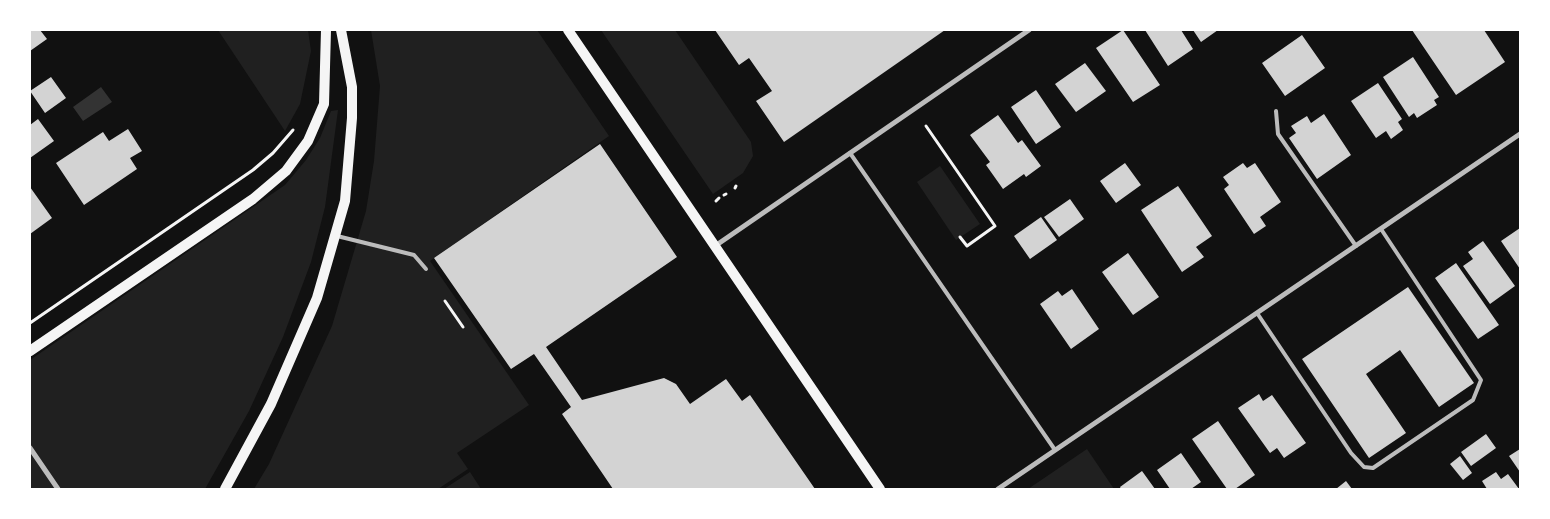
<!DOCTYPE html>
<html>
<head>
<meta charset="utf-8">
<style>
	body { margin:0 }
	#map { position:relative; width:1550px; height:519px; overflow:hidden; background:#111; font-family:"PT Sans Narrow",sans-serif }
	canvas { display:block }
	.frame { position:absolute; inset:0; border:31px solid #fff; pointer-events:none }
</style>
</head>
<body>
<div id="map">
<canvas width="1550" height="519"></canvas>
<div class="frame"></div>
</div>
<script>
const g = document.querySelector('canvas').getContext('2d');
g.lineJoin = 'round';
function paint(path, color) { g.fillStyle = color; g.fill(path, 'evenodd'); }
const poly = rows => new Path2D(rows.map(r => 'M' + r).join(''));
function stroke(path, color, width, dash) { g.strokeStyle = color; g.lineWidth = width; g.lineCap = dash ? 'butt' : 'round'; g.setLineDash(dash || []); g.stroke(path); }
paint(poly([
	[218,30,308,30,311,51,300,104,285,131],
	[371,30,537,30,609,136,430,261,529,405,457,453,468,469,438,489,254,489,269,464,332,326,366,211,374,161,380,86],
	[601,30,675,30,751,142,753,156,743,173,713,194],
	[338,110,325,207,311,262,283,337,249,411,205,489,30,489,30,360,285,185,306,160,320,138,331,111],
	[940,166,980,224,956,240,917,182],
	[1087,449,1114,489,1028,489],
	[470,472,481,489,444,489]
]), '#202020');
paint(poly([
	[101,87,112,102,83,121,73,107]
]), '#333');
paint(poly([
	[30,30,40,30,47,39,30,51],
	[715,30,945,30,784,142,756,101,772,91,749,58,739,65],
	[1123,30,1160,85,1133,102,1096,48],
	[1145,30,1181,30,1193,49,1168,66],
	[1193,30,1218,30,1201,42],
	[1412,30,1484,30,1505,62,1456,95],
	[1302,35,1325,68,1285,96,1262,63],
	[1413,57,1439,97,1434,100,1437,105,1417,118,1414,113,1409,117,1383,77],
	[1085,63,1106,91,1076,112,1055,84],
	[51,77,66,98,45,113,30,91],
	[1378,83,1402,119,1398,122,1403,130,1391,139,1386,131,1376,138,1351,101],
	[1036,90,1061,127,1036,144,1011,107],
	[1324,114,1351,155,1317,179,1289,138,1296,133,1291,126,1307,116,1311,123],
	[998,115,1018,143,1022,140,1041,166,1026,177,1024,174,1003,189,986,165,990,162,970,135],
	[38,119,54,141,30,158,30,125],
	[128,129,142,151,130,158,137,169,84,205,56,163,103,132,109,141],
	[600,144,677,257,546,347,582,400,664,378,676,384,690,404,726,379,742,401,750,395,815,489,613,489,562,414,571,407,534,354,511,369,434,258],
	[1125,163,1141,185,1116,203,1100,181],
	[1243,163,1247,168,1255,163,1281,202,1260,217,1266,226,1254,234,1224,189,1229,185,1223,177],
	[1178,186,1212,236,1196,247,1204,257,1182,272,1141,210],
	[30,187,52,218,30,234],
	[1070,199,1084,219,1059,237,1044,217],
	[1041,217,1057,240,1030,259,1014,236],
	[1520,228,1520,269,1501,241],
	[1483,241,1515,286,1490,304,1463,266,1473,259,1468,252],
	[1128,253,1159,297,1133,315,1102,272],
	[1456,263,1499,325,1478,339,1435,278],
	[1408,287,1474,383,1439,407,1400,350,1366,374,1406,433,1369,458,1302,359],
	[1072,289,1099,329,1071,349,1040,304,1058,291,1062,296],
	[1259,394,1263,401,1272,395,1306,443,1284,458,1277,448,1270,453,1238,408],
	[1218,421,1255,475,1235,489,1227,489,1192,439],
	[1486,434,1496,448,1471,466,1461,452],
	[1520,449,1520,472,1509,456],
	[1181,453,1201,482,1191,489,1170,489,1157,470],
	[1460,456,1472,473,1463,480,1450,464],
	[1142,471,1155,489,1121,489,1120,487],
	[1496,472,1501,479,1508,474,1519,489,1487,489,1482,481],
	[1346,481,1352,489,1336,489]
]), '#d3d3d3');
stroke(poly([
	[926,126,995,226,967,246,960,237],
	[735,188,736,186],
	[724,195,726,194],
	[716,201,719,198],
	[445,301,463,327],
	[30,323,253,170,273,153,293,130]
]), '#f5f5f5', 3);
stroke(poly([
	[1276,111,1278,134,1356,246],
	[850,153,1055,450],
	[337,236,414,255,426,269],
	[1257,313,1351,453,1364,467,1373,468,1473,400,1481,380,1381,229]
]), '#bcbcbc', 4);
stroke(poly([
	[715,246,1029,30],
	[30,448,58,489],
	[998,489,1520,134]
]), '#bcbcbc', 5);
stroke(poly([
	[568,30,880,489],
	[30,351,253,199,286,171,308,141,324,104,326,30],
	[225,489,271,404,317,298,345,201,352,118,352,87,341,30]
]), '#f5f5f5', 10);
</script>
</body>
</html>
